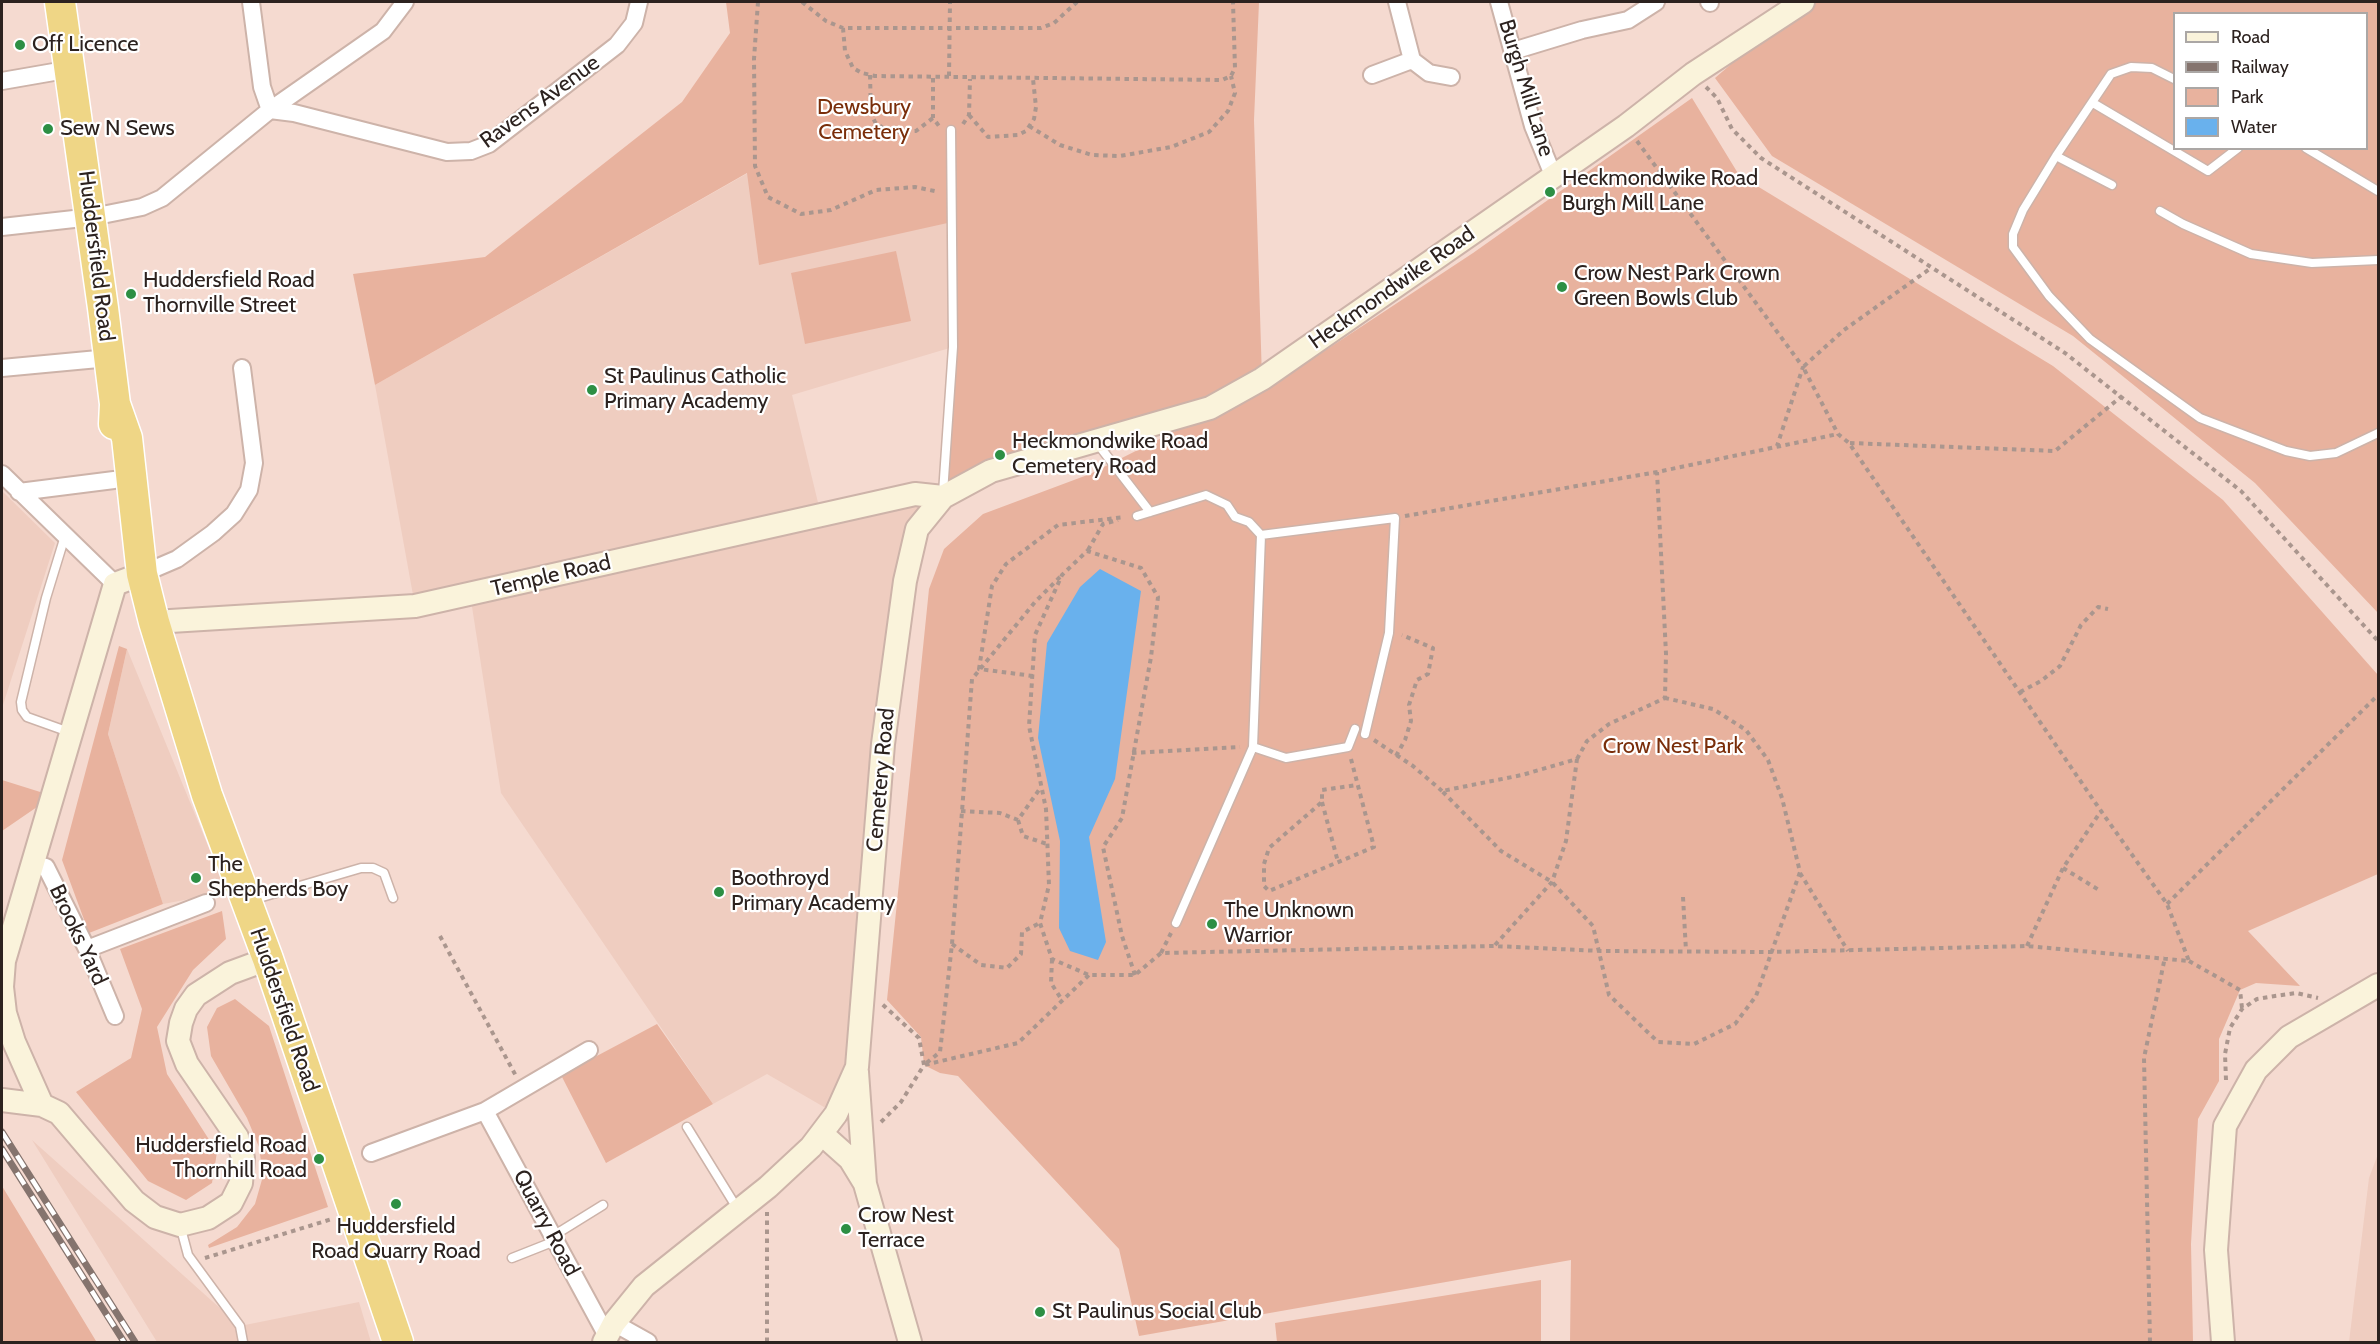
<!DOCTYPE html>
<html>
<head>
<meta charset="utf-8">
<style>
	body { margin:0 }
	#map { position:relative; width:2380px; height:1344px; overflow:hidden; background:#f5dad0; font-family:Cabin,sans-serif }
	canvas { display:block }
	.frame { position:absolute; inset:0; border:3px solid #2c221f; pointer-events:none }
	.legend { position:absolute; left:2173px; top:12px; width:195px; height:138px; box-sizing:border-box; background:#fff; border:2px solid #aba7a5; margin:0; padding:8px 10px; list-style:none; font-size:18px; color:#2c221f }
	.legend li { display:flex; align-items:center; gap:12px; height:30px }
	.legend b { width:30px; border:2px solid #aba7a5 }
</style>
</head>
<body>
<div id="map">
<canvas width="2380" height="1344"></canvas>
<div class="frame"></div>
<ul class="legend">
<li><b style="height:8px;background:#faf3db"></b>Road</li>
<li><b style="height:8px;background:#85746e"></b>Railway</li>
<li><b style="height:16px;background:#e8b29e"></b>Park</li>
<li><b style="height:16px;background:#69b1ed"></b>Water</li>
</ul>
</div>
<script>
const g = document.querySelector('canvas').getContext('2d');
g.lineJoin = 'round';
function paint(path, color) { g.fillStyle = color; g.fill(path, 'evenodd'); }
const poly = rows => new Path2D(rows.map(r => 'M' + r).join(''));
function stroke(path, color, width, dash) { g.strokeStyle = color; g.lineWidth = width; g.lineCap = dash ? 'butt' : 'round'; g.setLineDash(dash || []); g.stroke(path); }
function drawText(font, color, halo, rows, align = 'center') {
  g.font = font + ' Cabin,sans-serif'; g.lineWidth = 4.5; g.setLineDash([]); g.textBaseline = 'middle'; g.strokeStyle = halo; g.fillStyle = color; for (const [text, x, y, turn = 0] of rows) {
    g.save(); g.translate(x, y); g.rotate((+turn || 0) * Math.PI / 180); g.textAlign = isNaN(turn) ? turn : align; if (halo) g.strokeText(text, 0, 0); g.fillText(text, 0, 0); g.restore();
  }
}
paint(poly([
	[748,173,952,221,953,347,792,395,821,515,943,497,917,529,863,991,836,1114,767,1074,713,1104,501,793,470,594,415,606,375,385],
	[2,491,55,543,2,708],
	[127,649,227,892,163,904,108,734],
	[32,1140,240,1326,359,1302,371,1342,157,1342],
	[2378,1154,2378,1342,2349,1342,2369,1178]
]), '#efcdc0');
paint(poly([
	[726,2,1259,2,1254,120,1262,379,943,497,952,222,759,265,747,173,375,385,353,274,485,257,682,102,730,33],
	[1803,2,2378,2,2378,613,2255,483,2073,336,1772,156,1715,78],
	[2174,14,2366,14,2366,148,2174,148],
	[1692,98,1739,175,2053,366,2223,500,2378,675,2378,874,2248,931,2300,986,2256,983,2240,990,2219,1039,2219,1081,2198,1119,2191,1244,2193,1342,1570,1342,1571,1260,1139,1336,1119,1249,958,1076,940,1073,924,1065,921,1037,887,1000,929,589,944,549,983,514,1090,474,1291,373,1473,253],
	[896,251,911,321,805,344,791,273],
	[119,646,127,649,108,734,163,904,89,933,62,860],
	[2,780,53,796,2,831],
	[222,911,226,939,193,970,157,1027,167,1074,217,1152,212,1183,186,1200,148,1181,76,1092,131,1058,142,1009,120,949],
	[235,999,269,1026,328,1207,209,1248,208,1245,237,1227,255,1204,263,1176,259,1147,247,1118,211,1056,207,1027,217,1008],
	[657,1024,713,1104,606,1163,561,1075],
	[2,1186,96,1341,2,1342],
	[1541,1280,1541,1342,1277,1342,1275,1323]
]), '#e8b29e');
paint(poly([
	[1100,569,1141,591,1115,779,1089,837,1106,942,1098,960,1070,951,1059,928,1060,841,1038,738,1047,643,1080,587]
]), '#69b1ed');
const lane = poly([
	[2174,79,2152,68,2131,67,2111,74,2056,156,2023,210,2013,234,2013,247,2049,296,2090,339,2200,418,2286,451,2310,456,2336,453,2378,433],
	[2093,103,2208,171,2238,148],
	[2306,148,2378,191],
	[2056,156,2112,185],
	[2160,211,2183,224,2251,254,2312,263,2378,260],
	[1097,443,1150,512],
	[943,493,953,347,951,130],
	[1137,516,1206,495,1227,505,1235,517,1249,522,1261,535],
	[65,536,46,598,21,702,22,710,27,717,69,732],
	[1355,729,1348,747,1286,758,1253,747,1261,535,1395,518,1389,633,1365,734],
	[252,900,361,868,373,868,384,873,393,898],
	[1176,923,1253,747],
	[687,1127,737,1208],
	[180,1225,188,1255,240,1326,243,1342],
	[553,1236,603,1205],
	[512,1258,555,1241]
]);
const street = poly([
	[251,2,262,87,270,110,294,113,447,152,471,151,489,144,617,45,634,23,639,2],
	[1397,2,1412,60,1429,73,1451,77],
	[1499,2,1533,126,1553,175],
	[1709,2,1710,3],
	[1513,51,1582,30,1628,20,1656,2],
	[1372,75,1412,60],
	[2,81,71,69],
	[2,227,92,217,142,207,162,198,270,110,383,31,405,2],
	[2,368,109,358],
	[2,474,115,584],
	[19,492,114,480],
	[142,574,177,559,213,533,234,514,249,490,254,463,242,368],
	[33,864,46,867,87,949,115,1016],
	[87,949,206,903],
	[485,1111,607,1336],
	[371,1153,485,1111,589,1050],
	[614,1323,648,1342]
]);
const secondary = poly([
	[154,622,415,606,915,494,943,497],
	[857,1072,865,1184,910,1342],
	[2,1100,42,1105,59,1113,134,1201,155,1217,180,1225,208,1218,231,1203,241,1183,243,1158,237,1137,187,1064,178,1041,181,1023,186,1009,196,995,230,973,268,959],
	[42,1105,14,1042,5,1013,2,987,4,961,115,584,142,574],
	[822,1134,850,1159,864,1182],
	[604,1342,614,1323,644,1286,768,1187,811,1147,836,1114,857,1067,883,744,905,581,917,529,943,497,991,471,1210,408,1262,379,1626,126,1693,74,1803,2],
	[2223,1342,2216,1250,2225,1126,2256,1070,2289,1037,2378,985]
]);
const highway = poly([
	[60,2,103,308,115,404,114,424],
	[115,404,127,438,142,574,154,622,207,795,268,959,398,1342]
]);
stroke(lane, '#cdb3a9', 11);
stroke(street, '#cdb3a9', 20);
stroke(secondary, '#cdb3a9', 26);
stroke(highway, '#fff', 33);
stroke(poly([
	[758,2,754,59,755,166,768,197,801,214,831,210,876,190,915,187,939,192],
	[802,2,826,21,843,28,1041,28,1054,23,1077,2],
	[843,28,845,51,853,68,862,73,875,76,1222,80,1231,76,1235,68,1233,2],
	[870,75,871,113,875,122,883,128,898,132,916,131,933,118],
	[949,76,950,2],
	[933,78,933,118,939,126],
	[1706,87,1717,98,1732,129,1761,158,2065,353,2241,491,2378,641],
	[969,115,988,137,1018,135,1026,131,1034,119,1036,107,1033,79],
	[963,124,969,115,970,79],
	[1029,126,1060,145,1092,155,1120,156,1171,147,1209,132,1228,111,1235,93,1231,76],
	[1637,141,1803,367,1777,446],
	[1850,443,2055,451,2122,396],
	[1405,516,1657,472,1838,434],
	[1088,550,1103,524,1118,520],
	[1060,577,1035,602,972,679,952,944,940,1052,924,1065,1018,1043,1089,975],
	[1033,676,979,669,992,586,1006,564,1058,525,1125,517],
	[2020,692,2041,681,2060,666,2081,625,2098,607,2108,609],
	[1374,740,1413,766,1442,791],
	[1132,753,1240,747],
	[1396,756,1405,740,1411,721,1409,705,1417,680,1428,674,1433,648,1402,635],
	[1351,759,1374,847,1269,891,1264,886,1264,864,1269,848,1322,802,1322,790,1357,785],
	[1577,759,1587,741,1609,724,1665,698,1666,654,1657,472],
	[1322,802,1338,862],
	[961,811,1000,813,1018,820,1041,787],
	[1018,820,1023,836,1047,844],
	[2063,868,2099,890],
	[1800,873,1848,951],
	[1683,897,1686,951],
	[2167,904,2378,695],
	[440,936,516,1076],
	[952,944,981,965,1007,968,1021,954,1022,932,1040,923],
	[1495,945,1552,882,1566,841,1577,759,1522,775,1442,791,1501,851,1552,882,1593,926,1609,995,1658,1042,1694,1044,1735,1024,1756,996,1800,872,1782,798,1768,760,1746,730,1713,709,1665,698],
	[2027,946,2063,868,2101,811],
	[1161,953,1171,933],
	[1052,959,1051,983,1062,1000],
	[2189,961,2240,990,2242,1008],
	[1135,975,1122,936,1103,847,1122,818,1151,657,1158,597,1141,568,1087,551,1062,575,1035,635,1029,726,1046,809,1049,885,1040,923,1052,959,1089,975,1135,975,1161,953,1494,946,1601,951,1771,952,2027,946,2189,961,2167,904,2101,811,1849,443,1838,434,1803,367,1844,330,1931,268],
	[2226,1080,2225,1054,2230,1028,2242,1009,2257,999,2275,996,2296,993,2318,998],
	[881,1122,901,1102,924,1065,919,1038,881,1003],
	[205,1258,332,1219],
	[767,1342,767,1212],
	[2150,1342,2144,1058,2165,957]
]), '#aa968e', 4, [4.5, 4.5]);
stroke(lane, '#fff', 8);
stroke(street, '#fff', 16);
stroke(secondary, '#faf3db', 22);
stroke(highway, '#efd686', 30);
const rail = poly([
	[2,1132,135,1342],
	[2,1149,124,1342]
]);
stroke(rail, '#85746e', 7);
stroke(rail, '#fff', 4.5, [14]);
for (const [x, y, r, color] of [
	[20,45,6,"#2d8f44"],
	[48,129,6,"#2d8f44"],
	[1550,192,6,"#2d8f44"],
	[1562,287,6,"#2d8f44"],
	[131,294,6,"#2d8f44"],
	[592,390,6,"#2d8f44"],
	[1000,455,6,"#2d8f44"],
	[196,878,6,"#2d8f44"],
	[719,892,6,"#2d8f44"],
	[1212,924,6,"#2d8f44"],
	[319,1159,6,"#2d8f44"],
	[396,1204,6,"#2d8f44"],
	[846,1229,6,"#2d8f44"],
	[1040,1312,6,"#2d8f44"]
]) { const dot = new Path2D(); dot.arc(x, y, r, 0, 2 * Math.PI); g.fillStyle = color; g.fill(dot); stroke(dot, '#fff', 2); }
drawText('22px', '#2c221f', '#fff', [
	["Off Licence",32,45],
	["Sew N Sews",60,129],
	["Heckmondwike Road",1562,179],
	["Burgh Mill Lane",1562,204],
	["Crow Nest Park Crown",1574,274],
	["Green Bowls Club",1574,299],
	["Huddersfield Road",143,281],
	["Thornville Street",143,306],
	["St Paulinus Catholic",604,377],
	["Primary Academy",604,402],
	["Heckmondwike Road",1012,442],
	["Cemetery Road",1012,467],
	["The",208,865],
	["Shepherds Boy",208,890],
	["Boothroyd",731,879],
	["Primary Academy",731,904],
	["The Unknown",1224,911],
	["Warrior",1224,936],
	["Huddersfield Road",307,1146,"right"],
	["Thornhill Road",307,1171,"right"],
	["Crow Nest",858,1216],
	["Terrace",858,1241],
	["Huddersfield",396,1227,"center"],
	["Road Quarry Road",396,1252,"center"],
	["St Paulinus Social Club",1052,1312]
], 'left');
drawText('22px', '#2c221f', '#fff', [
	["Burgh Mill Lane",1526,88,73],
	["Ravens Avenue",540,102,-36],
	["Huddersfield Road",96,256,83],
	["Heckmondwike Road",1392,288,-35],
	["Temple Road",551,576,-13],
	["Cemetery Road",881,780,-85],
	["Brooks Yard",78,935,65],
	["Huddersfield Road",284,1010,71],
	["Quarry Road",546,1223,62]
]);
drawText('22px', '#7a2e0a', '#fff', [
	["Dewsbury",864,108],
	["Cemetery",864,133],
	["Crow Nest Park",1673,747]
]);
</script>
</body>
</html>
